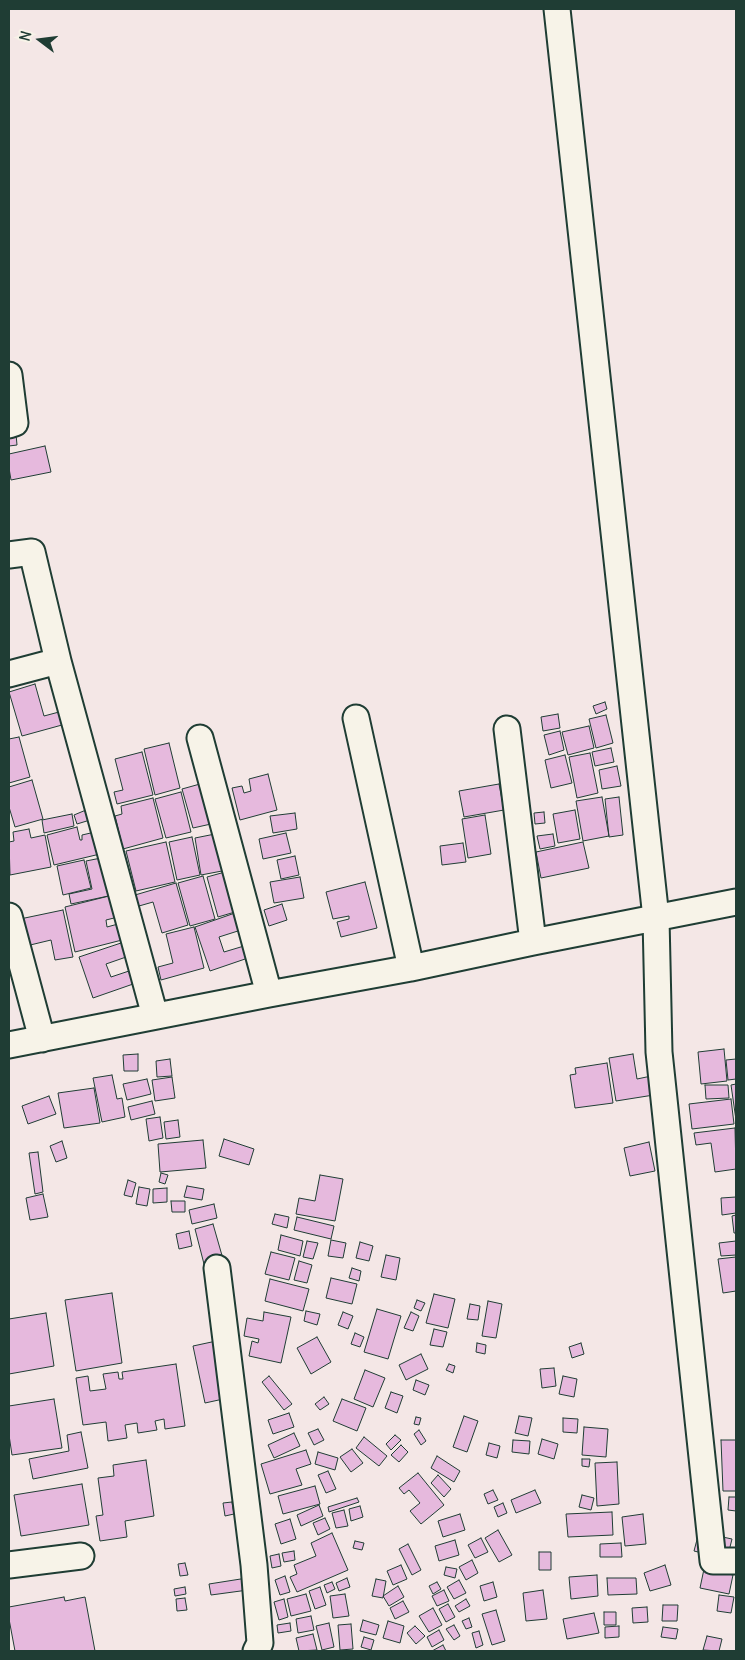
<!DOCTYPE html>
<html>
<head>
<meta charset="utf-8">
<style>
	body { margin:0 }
	#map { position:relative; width:745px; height:1660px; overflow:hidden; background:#f4e7e6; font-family:Delius,sans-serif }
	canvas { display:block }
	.frame { position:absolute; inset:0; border:10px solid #1f3d34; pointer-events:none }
	.north { position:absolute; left:15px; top:15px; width:50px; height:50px; -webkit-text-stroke:4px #f7f3e8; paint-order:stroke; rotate:285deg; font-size:14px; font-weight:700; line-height:20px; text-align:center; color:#1f3d34 }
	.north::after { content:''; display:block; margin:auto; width:18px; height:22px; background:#1f3d34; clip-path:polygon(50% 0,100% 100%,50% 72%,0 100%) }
</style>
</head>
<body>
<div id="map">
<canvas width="745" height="1660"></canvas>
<div class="frame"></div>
<div class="north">N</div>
</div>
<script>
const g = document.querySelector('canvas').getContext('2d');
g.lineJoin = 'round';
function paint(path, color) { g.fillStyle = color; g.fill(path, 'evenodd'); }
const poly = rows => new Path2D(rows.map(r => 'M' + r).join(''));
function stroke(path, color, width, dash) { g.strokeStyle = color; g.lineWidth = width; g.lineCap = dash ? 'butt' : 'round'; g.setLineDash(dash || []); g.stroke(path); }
const building = poly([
	[16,434,17,445,9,446,9,435,16,434],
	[45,446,51,472,11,480,9,468,9,454,45,446],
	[35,684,44,716,59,712,62,725,22,736,9,692,35,684],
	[605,702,607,709,596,714,593,706,605,702],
	[558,714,560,728,543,731,541,717,558,714],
	[606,715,613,743,596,748,589,719,606,715],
	[589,726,594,748,568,755,562,732,589,726],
	[560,731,564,750,549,755,544,735,560,731],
	[19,737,30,777,9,783,9,739,19,737],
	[169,743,180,788,155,795,144,749,169,743],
	[611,748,614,762,595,766,592,752,611,748],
	[142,752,153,795,117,804,114,792,123,790,115,759,142,752],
	[590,753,598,793,577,798,569,757,590,753],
	[565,755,572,783,551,788,545,760,565,755],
	[617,766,621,786,602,789,599,770,617,766],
	[268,774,277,810,240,820,232,788,242,786,244,793,251,791,249,779,268,774],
	[32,780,43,819,15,827,9,807,9,787,32,780],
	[200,784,211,824,193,828,182,789,200,784],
	[499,784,504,810,464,817,459,791,499,784],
	[181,792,191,832,166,838,155,799,181,792],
	[602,797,609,836,583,841,576,801,602,797],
	[619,797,623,835,609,837,605,799,619,797],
	[153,798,163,838,123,849,115,816,122,814,121,806,153,798],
	[86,810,90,820,77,824,74,815,86,810],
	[575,810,580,839,558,843,553,814,575,810],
	[544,812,545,823,535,824,534,813,544,812],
	[295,813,297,829,273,833,270,816,295,813],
	[72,814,74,826,44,833,42,820,72,814],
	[485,815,491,854,468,858,462,819,485,815],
	[77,827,80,840,82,840,82,835,95,832,100,854,54,865,47,835,77,827],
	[29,829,31,838,45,835,51,867,10,875,9,842,14,841,13,832,29,829],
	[286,833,291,853,263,859,259,839,286,833],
	[215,834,222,871,201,875,195,838,215,834],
	[553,834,555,846,540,849,537,836,553,834],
	[192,837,200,875,177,880,169,842,192,837],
	[166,842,175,882,136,891,126,851,166,842],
	[583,842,589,868,541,878,536,852,583,842],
	[463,843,466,862,442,865,440,846,463,843],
	[295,856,299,875,281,879,277,860,295,856],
	[106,857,113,895,71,904,69,894,92,889,86,861,106,857],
	[84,860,91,888,63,895,57,866,84,860],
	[225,872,235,912,218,917,207,877,225,872],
	[203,876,215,919,190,926,178,883,203,876],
	[300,877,304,898,274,903,270,882,300,877],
	[365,882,377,928,341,937,337,922,349,919,349,916,333,919,326,892,365,882],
	[176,883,188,925,162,933,153,902,139,906,135,895,176,883],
	[113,895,118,917,106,920,107,927,118,924,122,940,75,952,65,907,113,895],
	[282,904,287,920,269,926,264,910,282,904],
	[63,910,73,957,55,960,51,940,26,946,20,919,63,910],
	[235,913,241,930,219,937,224,952,244,946,248,958,210,971,195,927,235,913],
	[194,927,204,968,161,980,158,967,173,963,166,934,194,927],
	[124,942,129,956,106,964,111,977,132,970,136,983,93,998,79,957,124,942],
	[724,1049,727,1081,701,1084,698,1052,724,1049],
	[138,1054,138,1071,124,1071,123,1055,138,1054],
	[633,1054,637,1079,656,1075,660,1094,616,1101,609,1058,633,1054],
	[170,1059,172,1076,157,1077,156,1061,170,1059],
	[736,1059,736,1079,728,1080,726,1060,736,1059],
	[607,1063,613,1103,575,1108,570,1075,576,1074,575,1068,607,1063],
	[112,1075,117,1099,122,1098,125,1117,102,1122,93,1078,112,1075],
	[172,1077,175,1098,155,1101,152,1080,172,1077],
	[147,1079,151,1094,127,1100,123,1084,147,1079],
	[736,1084,736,1120,731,1085,736,1084],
	[705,1085,728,1085,729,1098,706,1099,705,1085],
	[94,1088,100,1123,64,1128,58,1093,94,1088],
	[49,1096,56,1114,28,1124,22,1106,49,1096],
	[731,1099,734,1124,692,1129,689,1104,731,1099],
	[152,1101,155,1114,131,1120,128,1107,152,1101],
	[160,1117,163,1138,149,1141,146,1119,160,1117],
	[178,1120,180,1137,166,1139,164,1122,178,1120],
	[735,1128,736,1169,715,1172,711,1143,696,1145,694,1133,735,1128],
	[224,1139,254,1149,249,1165,219,1156,224,1139],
	[203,1140,206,1168,160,1172,158,1144,203,1140],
	[62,1141,67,1158,56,1162,50,1146,62,1141],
	[649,1142,655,1171,630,1176,624,1148,649,1142],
	[38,1152,43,1192,35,1194,29,1153,38,1152],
	[161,1173,168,1175,165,1184,159,1182,161,1173],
	[320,1175,343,1179,335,1221,296,1214,299,1198,315,1201,320,1175],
	[128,1180,136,1183,132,1197,124,1195,128,1180],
	[187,1186,204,1189,202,1200,184,1197,187,1186],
	[139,1187,150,1189,147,1206,136,1204,139,1187],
	[167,1188,167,1202,153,1203,153,1189,167,1188],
	[43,1194,48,1217,30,1220,26,1198,43,1194],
	[736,1197,736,1213,722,1215,721,1198,736,1197],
	[171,1201,185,1201,185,1212,172,1212,171,1201],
	[214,1204,217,1218,192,1224,189,1210,214,1204],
	[275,1214,289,1217,287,1228,272,1224,275,1214],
	[736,1215,736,1233,734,1233,732,1216,736,1215],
	[297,1217,334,1226,331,1239,294,1230,297,1217],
	[213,1224,223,1259,204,1264,195,1229,213,1224],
	[189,1231,192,1246,179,1249,176,1234,189,1231],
	[281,1235,303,1241,300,1256,278,1250,281,1235],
	[331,1240,346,1243,343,1258,328,1256,331,1240],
	[307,1241,318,1243,313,1259,303,1257,307,1241],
	[736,1241,736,1255,721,1256,719,1243,736,1241],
	[360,1242,373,1246,369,1261,356,1258,360,1242],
	[271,1252,295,1258,289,1280,265,1274,271,1252],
	[386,1255,400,1258,396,1280,381,1277,386,1255],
	[736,1257,736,1291,723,1293,718,1259,736,1257],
	[299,1261,312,1265,307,1283,294,1280,299,1261],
	[352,1268,361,1271,359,1281,349,1278,352,1268],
	[331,1278,357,1284,352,1304,326,1298,331,1278],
	[270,1279,309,1289,303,1311,265,1301,270,1279],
	[112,1293,122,1363,76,1371,65,1300,112,1293],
	[434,1294,455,1299,448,1328,426,1323,434,1294],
	[417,1300,425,1303,421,1311,414,1308,417,1300],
	[488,1301,502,1304,496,1338,482,1336,488,1301],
	[470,1304,480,1306,478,1320,467,1319,470,1304],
	[377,1309,401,1316,388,1359,364,1352,377,1309],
	[306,1311,320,1314,317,1325,304,1321,306,1311],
	[264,1312,291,1317,281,1363,249,1356,252,1341,258,1343,259,1339,244,1336,247,1318,263,1321,264,1312],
	[343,1312,353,1316,348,1329,338,1325,343,1312],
	[411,1312,419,1316,413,1331,404,1328,411,1312],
	[46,1313,54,1366,9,1374,9,1319,46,1313],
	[434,1329,447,1332,443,1347,430,1345,434,1329],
	[355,1333,364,1337,360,1347,351,1344,355,1333],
	[235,1337,246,1394,205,1403,193,1346,235,1337],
	[317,1337,331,1362,311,1374,297,1348,317,1337],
	[477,1343,486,1345,485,1354,476,1352,477,1343],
	[581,1343,584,1354,572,1358,569,1347,581,1343],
	[421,1354,428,1369,406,1380,399,1365,421,1354],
	[176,1364,185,1426,165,1429,164,1419,155,1421,157,1430,138,1433,137,1423,125,1425,127,1438,108,1441,106,1422,83,1425,76,1378,88,1376,90,1391,106,1389,103,1374,118,1372,119,1379,123,1379,122,1372,176,1364],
	[449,1364,455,1366,453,1373,446,1370,449,1364],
	[554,1368,556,1386,542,1388,540,1369,554,1368],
	[365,1370,385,1378,373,1407,354,1399,365,1370],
	[269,1376,292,1404,284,1410,262,1382,269,1376],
	[563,1376,577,1379,574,1397,559,1394,563,1376],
	[416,1380,429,1385,425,1395,413,1390,416,1380],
	[391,1392,403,1396,397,1413,385,1408,391,1392],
	[324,1397,329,1404,320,1410,315,1404,324,1397],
	[54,1399,62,1448,12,1455,9,1435,9,1406,54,1399],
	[342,1399,366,1408,357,1431,333,1421,342,1399],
	[289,1413,294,1427,273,1434,268,1420,289,1413],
	[464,1416,478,1421,467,1452,453,1447,464,1416],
	[519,1416,532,1418,528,1436,515,1433,519,1416],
	[416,1417,421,1418,419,1425,414,1424,416,1417],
	[563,1418,578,1419,577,1433,563,1432,563,1418],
	[584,1427,608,1429,606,1457,582,1455,584,1427],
	[318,1429,324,1440,314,1445,308,1433,318,1429],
	[419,1430,426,1441,421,1445,414,1434,419,1430],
	[81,1432,88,1468,33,1479,29,1459,69,1451,67,1435,81,1432],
	[294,1433,300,1446,274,1458,268,1445,294,1433],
	[395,1435,401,1440,391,1450,386,1444,395,1435],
	[364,1437,387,1456,379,1466,356,1448,364,1437],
	[542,1439,558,1444,554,1459,538,1454,542,1439],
	[513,1440,530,1441,529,1454,512,1452,513,1440],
	[721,1440,736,1440,736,1491,723,1491,721,1440],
	[489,1443,500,1446,497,1458,486,1455,489,1443],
	[401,1445,408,1452,399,1462,391,1455,401,1445],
	[352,1449,363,1463,351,1472,340,1457,352,1449],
	[306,1450,311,1464,296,1469,302,1485,270,1494,261,1464,306,1450],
	[318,1452,338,1458,335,1470,315,1464,318,1452],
	[437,1456,460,1471,454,1482,431,1468,437,1456],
	[582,1459,590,1459,589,1467,582,1466,582,1459],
	[146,1460,154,1516,125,1521,127,1537,100,1541,96,1516,103,1515,98,1478,114,1476,113,1465,146,1460],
	[617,1462,619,1504,597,1506,595,1463,617,1462],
	[328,1471,336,1489,326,1493,318,1475,328,1471],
	[418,1473,444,1505,421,1524,410,1511,420,1503,409,1490,404,1494,399,1488,418,1473],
	[438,1475,451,1489,444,1497,431,1483,438,1475],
	[82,1484,89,1525,21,1536,14,1495,82,1484],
	[315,1486,320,1504,283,1514,278,1496,315,1486],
	[493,1490,498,1500,488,1504,484,1494,493,1490],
	[535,1490,541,1503,516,1513,511,1500,535,1490],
	[582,1495,594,1498,591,1510,579,1507,582,1495],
	[729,1497,736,1497,736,1511,728,1510,729,1497],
	[357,1498,359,1502,329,1512,328,1507,357,1498],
	[232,1502,234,1514,225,1516,223,1503,232,1502],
	[503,1503,507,1513,498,1517,494,1507,503,1503],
	[319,1505,323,1516,301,1526,297,1515,319,1505],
	[360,1506,363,1517,351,1521,349,1509,360,1506],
	[344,1510,348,1526,336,1528,332,1513,344,1510],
	[612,1512,613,1535,568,1537,566,1514,612,1512],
	[460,1514,465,1530,443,1537,438,1521,460,1514],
	[643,1514,646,1544,625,1546,622,1517,643,1514],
	[325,1518,330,1529,318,1535,313,1523,325,1518],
	[290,1519,296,1539,281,1544,275,1524,290,1519],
	[498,1530,512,1555,499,1562,485,1538,498,1530],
	[699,1532,732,1539,727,1559,694,1551,699,1532],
	[332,1533,348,1570,297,1592,290,1577,297,1574,294,1565,316,1556,311,1543,332,1533],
	[481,1538,488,1552,475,1558,468,1545,481,1538],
	[455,1540,459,1555,439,1561,435,1546,455,1540],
	[355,1541,364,1543,362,1550,353,1548,355,1541],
	[621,1543,622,1557,600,1557,600,1544,621,1543],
	[408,1544,421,1570,412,1575,399,1549,408,1544],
	[294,1551,295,1560,284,1562,282,1553,294,1551],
	[539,1552,551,1552,551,1570,539,1570,539,1552],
	[279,1554,281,1566,272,1568,270,1556,279,1554],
	[472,1560,478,1573,466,1580,459,1567,472,1560],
	[185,1563,188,1575,180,1576,178,1564,185,1563],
	[401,1565,407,1579,393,1585,387,1571,401,1565],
	[665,1565,671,1585,650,1591,644,1573,665,1565],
	[446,1567,457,1569,455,1578,444,1575,446,1567],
	[704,1569,733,1575,729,1594,700,1588,704,1569],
	[597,1575,598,1596,571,1599,569,1577,597,1575],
	[285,1576,290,1592,280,1595,275,1580,285,1576],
	[247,1578,248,1590,211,1595,209,1584,247,1578],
	[347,1578,350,1587,339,1591,336,1583,347,1578],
	[607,1578,636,1578,637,1594,608,1595,607,1578],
	[376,1579,386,1581,383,1598,372,1596,376,1579],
	[459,1580,466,1593,454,1599,447,1587,459,1580],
	[332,1582,335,1589,327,1593,324,1585,332,1582],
	[437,1582,441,1589,433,1594,429,1586,437,1582],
	[493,1582,497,1597,484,1601,480,1586,493,1582],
	[398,1586,404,1597,389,1606,383,1596,398,1586],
	[185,1587,186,1594,175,1596,174,1589,185,1587],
	[320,1587,326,1605,315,1609,309,1591,320,1587],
	[444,1590,449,1601,437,1606,432,1596,444,1590],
	[543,1590,547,1619,526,1621,523,1593,543,1590],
	[306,1594,311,1611,291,1616,287,1599,306,1594],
	[345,1594,349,1616,333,1618,330,1596,345,1594],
	[719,1595,734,1597,731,1613,717,1611,719,1595],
	[64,1597,65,1601,85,1597,95,1651,15,1651,9,1619,9,1607,64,1597],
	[185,1598,187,1610,177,1611,176,1599,185,1598],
	[284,1599,288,1617,279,1620,274,1602,284,1599],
	[466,1599,470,1606,459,1612,455,1606,466,1599],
	[403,1601,409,1612,395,1619,390,1608,403,1601],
	[448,1604,455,1617,446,1622,439,1609,448,1604],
	[663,1605,678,1605,677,1621,662,1621,663,1605],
	[647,1607,648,1622,633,1623,632,1608,647,1607],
	[433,1608,442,1625,429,1632,419,1616,433,1608],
	[496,1610,505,1641,492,1645,482,1614,496,1610],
	[604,1612,616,1612,616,1625,604,1625,604,1612],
	[594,1613,599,1633,567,1639,563,1619,594,1613],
	[311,1616,314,1630,298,1633,296,1619,311,1616],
	[469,1618,472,1627,466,1629,462,1621,469,1618],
	[363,1620,379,1625,376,1635,360,1631,363,1620],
	[388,1621,404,1626,400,1643,383,1638,388,1621],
	[290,1623,291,1631,278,1633,277,1625,290,1623],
	[329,1623,334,1647,322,1650,316,1626,329,1623],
	[351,1624,353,1649,340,1650,338,1625,351,1624],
	[454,1625,460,1636,454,1640,446,1629,454,1625],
	[415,1626,425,1636,416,1644,407,1633,415,1626],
	[619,1626,619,1637,605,1638,605,1627,619,1626],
	[663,1627,678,1629,676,1639,661,1637,663,1627],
	[439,1630,444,1640,432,1647,427,1637,439,1630],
	[479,1631,483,1645,476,1648,472,1633,479,1631],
	[313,1634,317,1650,299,1651,296,1638,313,1634],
	[707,1636,722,1639,719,1651,703,1650,707,1636],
	[364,1637,374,1640,371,1650,361,1647,364,1637],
	[443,1645,446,1651,432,1651,443,1645]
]);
paint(building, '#e6b9dd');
stroke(building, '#1f3d34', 1);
const minor = poly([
	[557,9,656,918,659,1052,713,1561,736,1561],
	[9,375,15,423,9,425],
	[9,555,32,552,58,661,9,674],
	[58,661,155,1016],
	[356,718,411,968],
	[507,729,533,942],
	[200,738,269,994],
	[9,916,42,1039],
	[9,1045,269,994,411,968,533,942,736,902],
	[217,1268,254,1565,260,1643,256,1651],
	[9,1565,81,1556]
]);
stroke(minor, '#1f3d34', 29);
stroke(minor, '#f7f3e8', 25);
</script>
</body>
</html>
